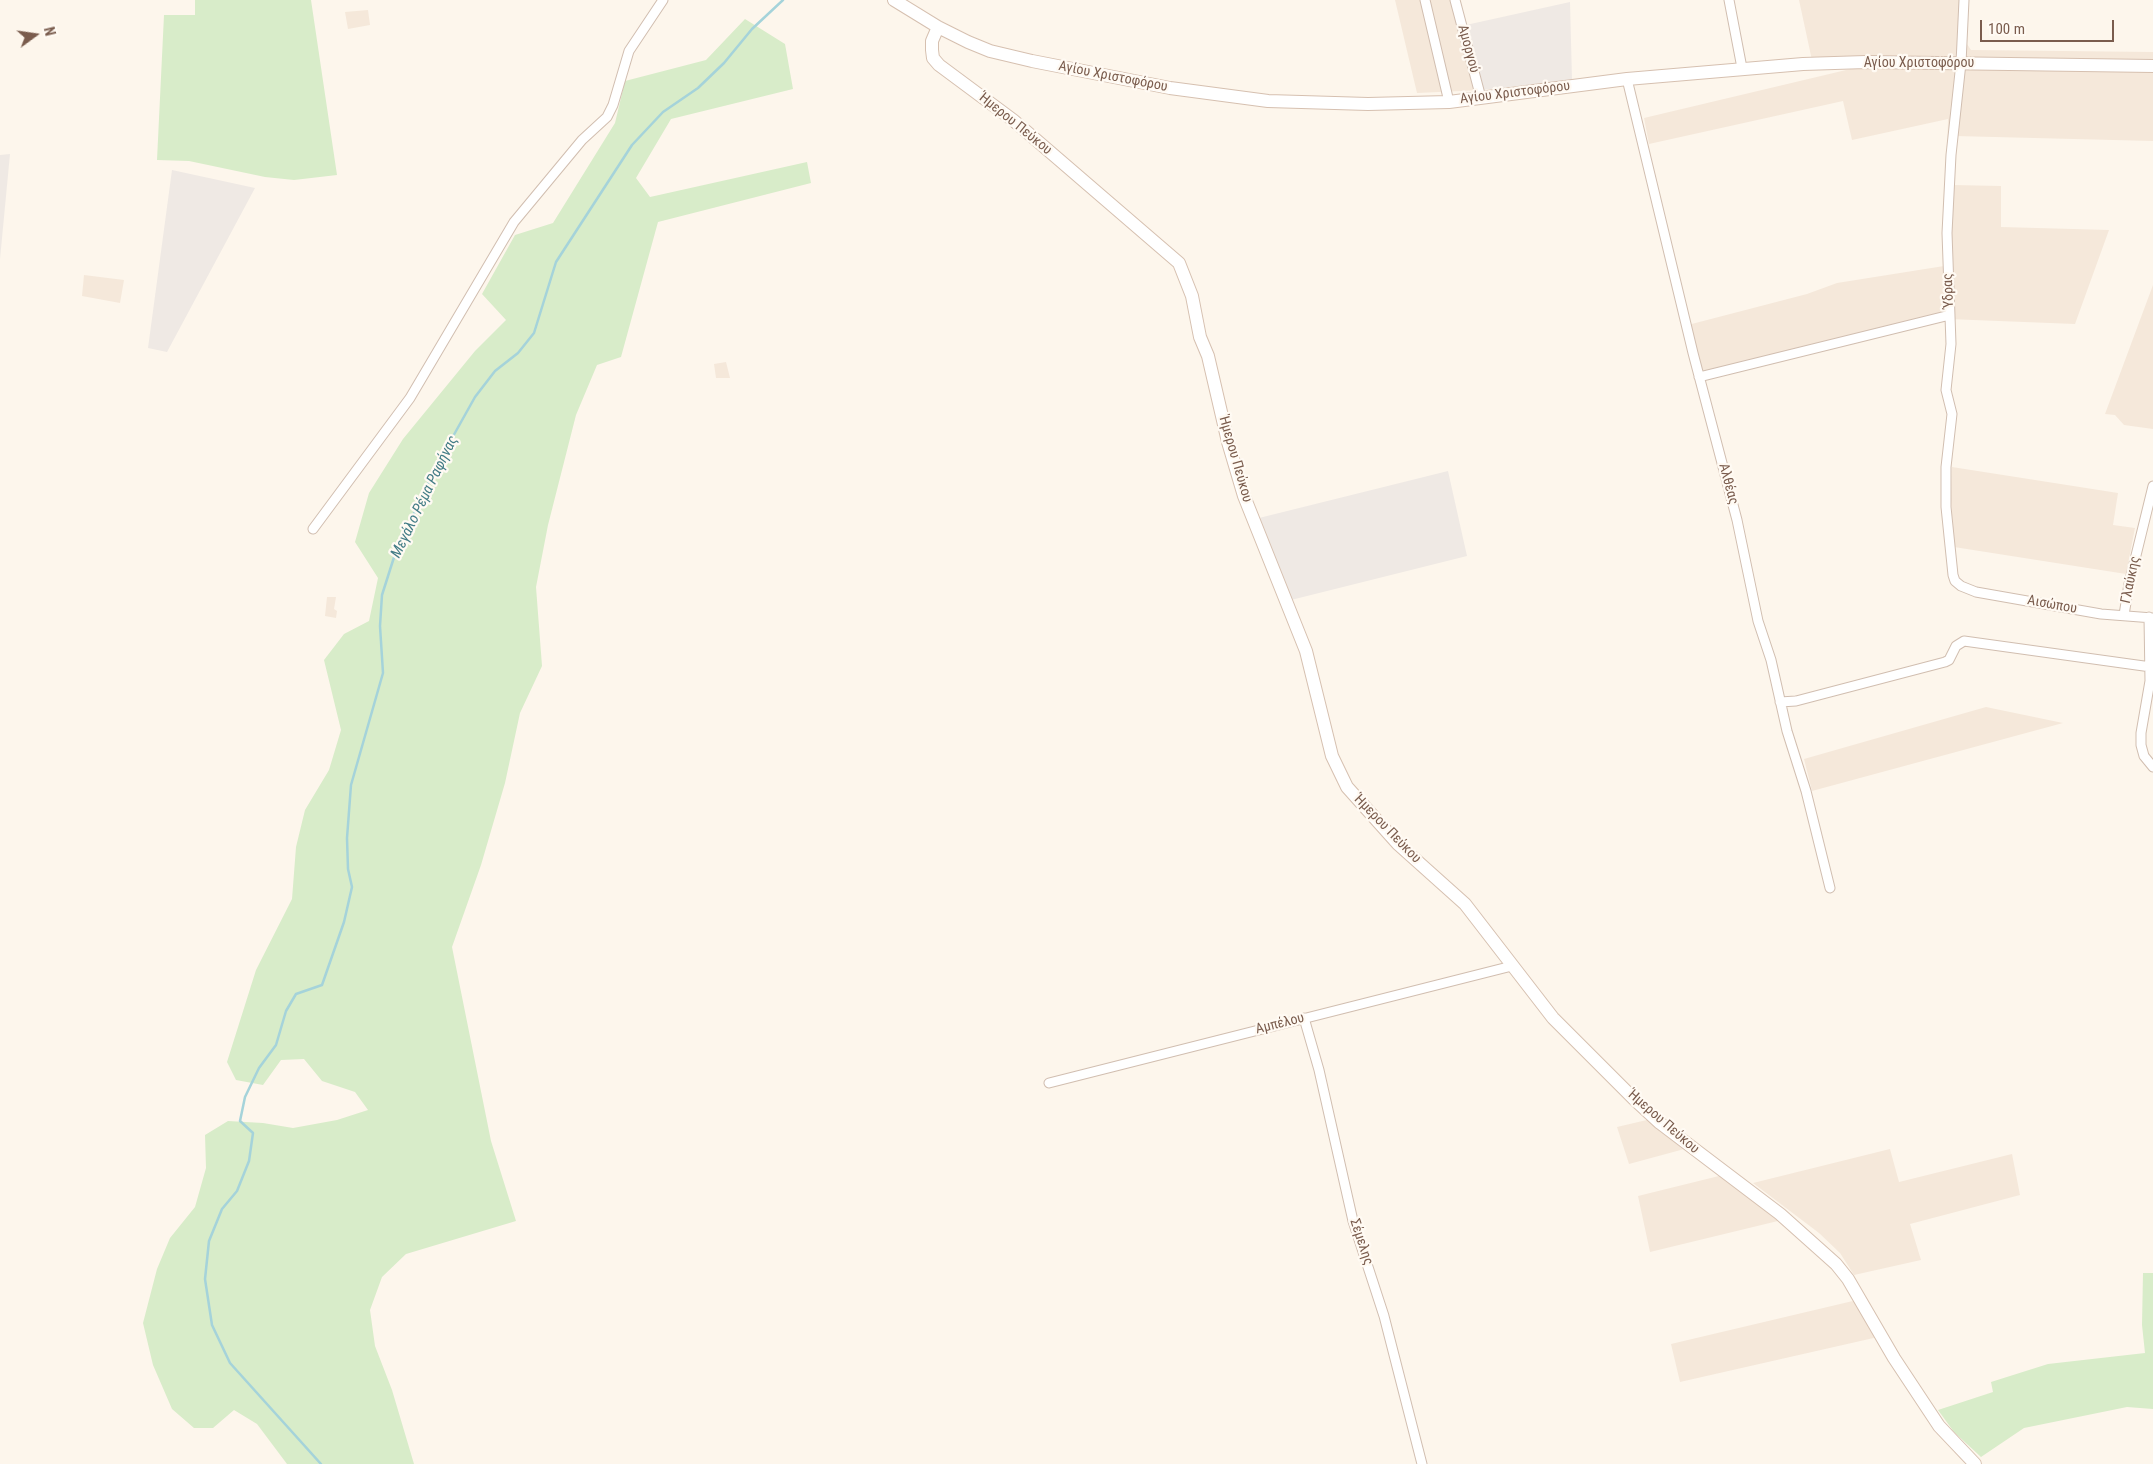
<!DOCTYPE html>
<html>
<head>
<meta charset="utf-8">
<style>
	body { margin:0 }
	#map { position:relative; width:2153px; height:1464px; overflow:hidden; background:#fdf6ec; font-family:"Roboto Condensed",sans-serif }
	canvas { display:block }
	.north { position:absolute; left:10px; top:10px; width:50px; height:50px; -webkit-text-stroke:4px #fffaf3; paint-order:stroke; rotate:76deg; font-size:14px; font-weight:700; line-height:20px; text-align:center; color:#7a5c4d }
	.north::after { content:''; display:block; margin:auto; width:18px; height:22px; background:#7a5c4d; clip-path:polygon(50% 0,100% 100%,50% 72%,0 100%) }
	.scale { position:absolute; left:1980px; top:20px; width:134px; height:22px; box-sizing:border-box; border:2px solid #7a5c4d; border-top:0; padding-left:6px; font-size:15px; line-height:18px; white-space:nowrap; color:#7a5c4d; -webkit-text-stroke:4px #fffaf3; paint-order:stroke }
</style>
</head>
<body>
<div id="map">
<canvas width="2153" height="1464"></canvas>
<div class="north">N</div>
<div class="scale">100 m</div>
</div>
<script>
const g = document.querySelector('canvas').getContext('2d');
g.lineJoin = 'round';
function paint(path, color) { g.fillStyle = color; g.fill(path, 'evenodd'); }
const poly = rows => new Path2D(rows.map(r => 'M' + r).join(''));
function stroke(path, color, width, dash) { g.strokeStyle = color; g.lineWidth = width; g.lineCap = dash ? 'butt' : 'round'; g.setLineDash(dash || []); g.stroke(path); }
function drawText(font, color, halo, rows, align = 'center') {
  g.font = font + ' "Roboto Condensed",sans-serif'; g.lineWidth = 4.5; g.setLineDash([]); g.textBaseline = 'middle'; g.strokeStyle = halo; g.fillStyle = color; for (const [text, x, y, turn = 0] of rows) {
    g.save(); g.translate(x, y); g.rotate((+turn || 0) * Math.PI / 180); g.textAlign = isNaN(turn) ? turn : align; if (halo) g.strokeText(text, 0, 0); g.fillText(text, 0, 0); g.restore();
  }
}
paint(poly([
	[1395,0,1459,0,1482,90,1417,93],
	[1799,0,1968,0,1965,41,1971,50,2153,52,2153,141,1955,136,1953,185,2001,186,2001,227,2109,230,2075,324,1948,319,1698,380,1684,326,1807,294,1837,283,1944,266,1948,119,1852,140,1843,101,1649,144,1644,118,1863,66,1813,65],
	[368,10,370,25,348,29,345,12],
	[84,275,124,280,120,303,82,296],
	[2153,285,2153,429,2124,425,2115,415,2105,414],
	[726,362,730,378,716,378,714,364],
	[1952,467,2118,493,2113,525,2135,528,2126,574,1954,547,1951,499],
	[327,597,336,597,334,609,337,611,336,618,325,616],
	[1986,707,2063,723,1812,791,1804,759],
	[1651,1119,1688,1148,1629,1164,1617,1127],
	[1890,1149,1899,1182,2012,1154,2020,1195,1910,1224,1921,1260,1854,1275,1840,1253,1819,1233,1753,1183],
	[1723,1175,1782,1220,1650,1252,1638,1196],
	[1857,1300,1878,1337,1680,1382,1671,1344]
]), '#f5e8da');
paint(poly([
	[1570,2,1572,80,1482,90,1466,25],
	[10,154,0,259,0,155],
	[172,170,255,188,167,352,148,348],
	[1448,471,1467,556,1291,600,1259,518]
]), '#efe9e4');
paint(poly([
	[195,0,311,0,337,175,294,180,265,177,189,161,157,160,164,15,195,15],
	[745,19,785,44,793,89,671,119,636,178,650,197,807,162,811,183,658,222,621,357,597,365,576,415,548,525,536,587,542,666,520,713,505,783,481,865,452,947,491,1141,516,1221,406,1254,382,1277,370,1310,375,1346,392,1390,414,1464,287,1464,257,1424,234,1410,213,1428,194,1428,172,1409,153,1365,143,1323,157,1269,170,1238,195,1207,206,1168,205,1135,228,1121,263,1123,293,1128,337,1120,368,1110,355,1092,322,1081,304,1059,281,1060,263,1085,236,1080,227,1062,256,970,292,899,296,847,305,810,329,770,341,730,324,660,344,634,369,621,378,578,355,542,369,493,403,439,475,351,506,320,482,294,515,235,553,223,615,123,625,81,706,60],
	[2143,1273,2153,1273,2153,1409,2127,1407,2024,1428,1981,1457,1954,1432,1938,1410,1993,1392,1991,1382,2048,1364,2145,1353,2142,1325]
]), '#d8ecc9');
stroke(poly([
	[321,1464,230,1363,212,1325,205,1279,209,1241,222,1209,237,1191,249,1161,253,1133,240,1121,245,1097,259,1068,276,1045,286,1011,296,994,322,985,344,922,352,887,348,869,347,838,351,785,383,673,380,626,382,595,396,551,437,465,475,397,495,371,518,353,534,333,556,262,632,145,663,112,698,88,724,63,752,29,783,0]
]), '#a5d3da', 2.5);
const street = poly([
	[1425,0,1449,102],
	[1455,0,1481,98],
	[1729,0,1742,68],
	[1964,0,1961,63,1951,155,1947,233,1951,344,1946,390,1952,414,1946,467,1946,507,1953,575,1955,581,1961,586,1976,592,2101,614,2153,618],
	[1627,79,1693,353,1737,520,1758,621,1771,660,1787,731,1806,791,1830,888],
	[1699,377,1950,315],
	[313,529,410,398,514,222,582,140,607,117,613,105,629,51,663,0],
	[2124,615,2129,584,2153,486],
	[2149,617,2150,681,2141,733,2141,745,2144,756,2153,767],
	[1780,702,1796,701,1945,662,1949,660,1956,646,1964,641,2151,667],
	[1304,1018,1319,1070,1353,1221,1384,1316,1422,1464],
	[1049,1083,1512,966]
]);
const secondary = poly([
	[894,0,938,27,968,42,990,51,1032,61,1170,88,1268,101,1368,104,1449,102,1627,79,1803,64,1866,62,2153,66],
	[938,27,932,41,932,50,933,58,939,65,1013,120,1179,263,1192,296,1200,337,1208,356,1228,442,1244,496,1306,651,1332,756,1347,787,1398,844,1465,904,1553,1018,1633,1098,1660,1123,1780,1214,1836,1264,1848,1279,1894,1358,1939,1426,1975,1464]
]);
stroke(street, '#d1beb0', 11);
stroke(secondary, '#d6c0b0', 14);
stroke(street, '#fff', 9);
stroke(secondary, '#fff', 12);
drawText('14px', '#7a5c4d', '#fffaf3', [
	["Αμοργού",1468,49,75],
	["Αγίου Χριστοφόρου",1919,63],
	["Αγίου Χριστοφόρου",1113,77,11],
	["Αγίου Χριστοφόρου",1515,93,-7],
	["Ήμερου Πεύκου",1015,124,39],
	["Ύδρας",1949,291,-92],
	["Ήμερου Πεύκου",1235,459,74],
	["Αλθέας",1728,484,75],
	["Γλαύκης",2131,580,-78],
	["Αισώπου",2052,605,10],
	["Ήμερου Πεύκου",1387,829,46],
	["Αμπέλου",1280,1024,-14],
	["Ήμερου Πεύκου",1663,1122,41],
	["Σέμελης",1361,1242,72]
]);
drawText('italic 15px', '#437c86', '#fffaf3', [
	["Μεγάλο Ρέμα Ραφήνας",425,497,-64]
]);
</script>
</body>
</html>
